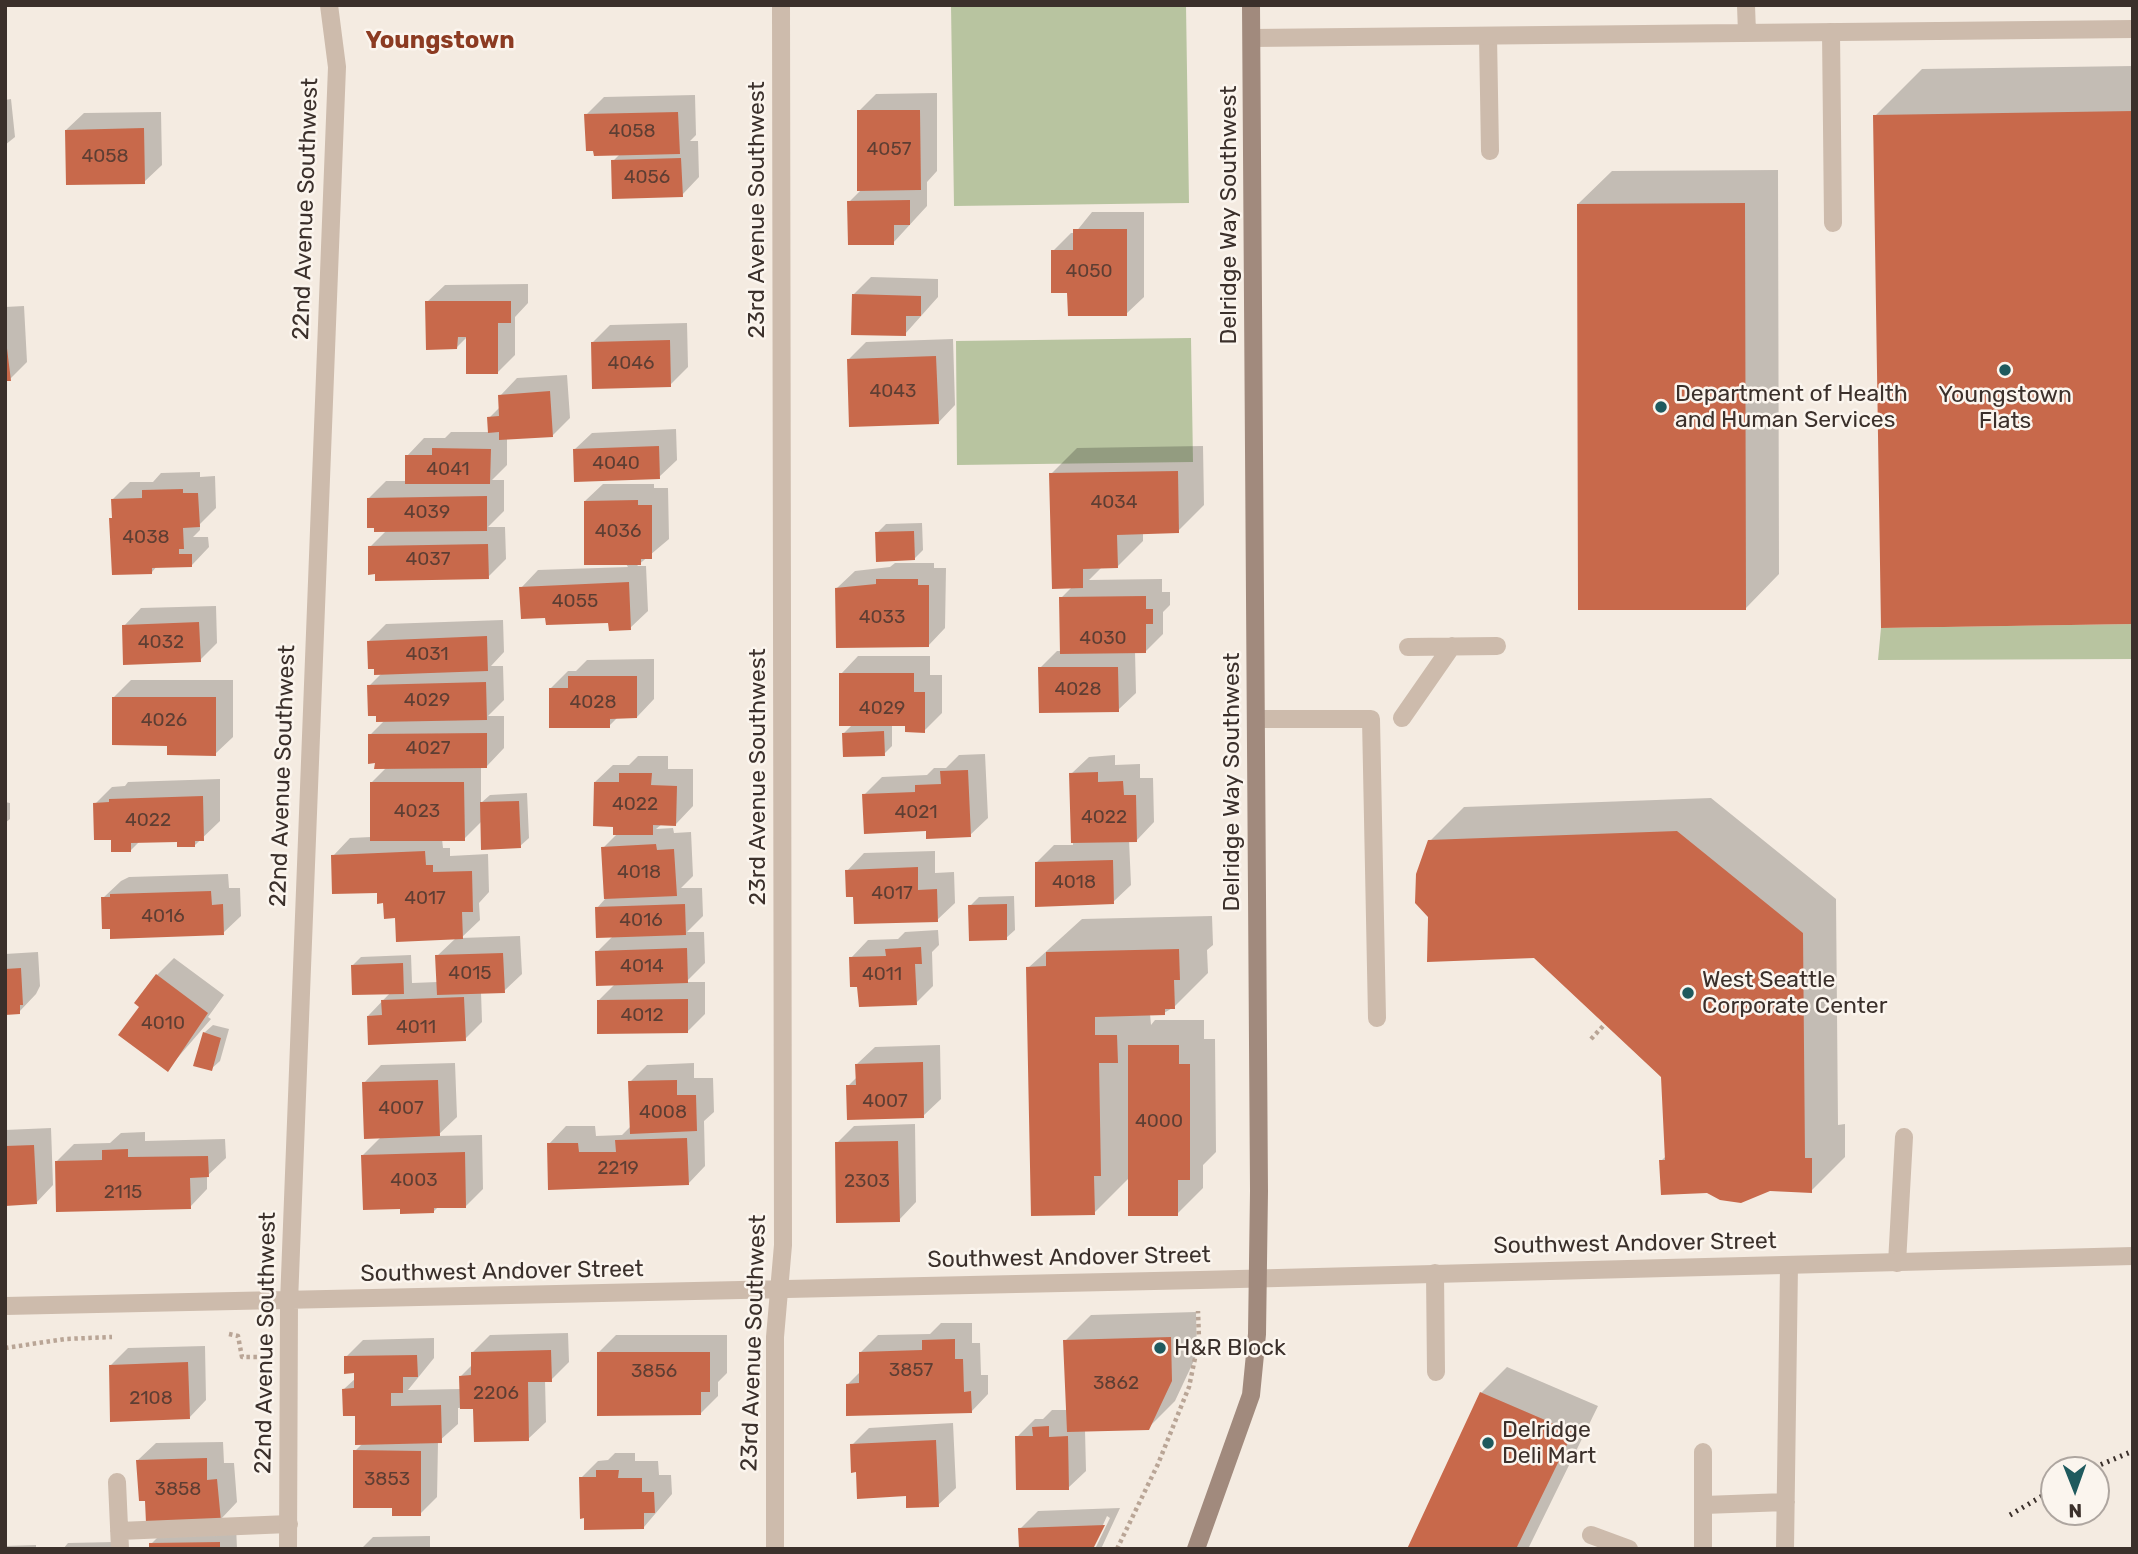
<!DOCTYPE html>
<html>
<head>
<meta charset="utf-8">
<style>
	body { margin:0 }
	#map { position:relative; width:2138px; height:1554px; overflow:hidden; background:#f4ebe1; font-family:Rubik,sans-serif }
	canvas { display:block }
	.frame { position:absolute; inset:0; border:7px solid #3b302b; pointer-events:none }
	.north { position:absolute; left:2040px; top:1456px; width:70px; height:70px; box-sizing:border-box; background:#fbf5ee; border:2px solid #aea6a0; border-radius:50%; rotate:179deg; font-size:19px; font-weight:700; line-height:28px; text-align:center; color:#3b302b }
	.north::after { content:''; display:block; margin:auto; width:24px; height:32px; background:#1f5a5e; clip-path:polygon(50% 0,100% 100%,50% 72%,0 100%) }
</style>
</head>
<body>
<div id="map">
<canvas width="2138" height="1554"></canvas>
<div class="frame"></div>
<div class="north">N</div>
</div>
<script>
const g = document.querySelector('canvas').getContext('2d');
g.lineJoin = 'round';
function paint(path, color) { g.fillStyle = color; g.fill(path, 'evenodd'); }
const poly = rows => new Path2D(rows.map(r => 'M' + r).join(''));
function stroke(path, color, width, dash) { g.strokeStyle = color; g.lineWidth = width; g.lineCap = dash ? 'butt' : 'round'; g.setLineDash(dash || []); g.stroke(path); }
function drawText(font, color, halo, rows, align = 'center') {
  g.font = font + ' Rubik,sans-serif'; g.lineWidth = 5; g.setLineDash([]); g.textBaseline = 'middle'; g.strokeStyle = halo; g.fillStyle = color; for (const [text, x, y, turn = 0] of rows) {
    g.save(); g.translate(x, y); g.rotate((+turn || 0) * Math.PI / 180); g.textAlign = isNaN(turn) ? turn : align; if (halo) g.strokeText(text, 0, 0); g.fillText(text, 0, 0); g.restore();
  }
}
paint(poly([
	[951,5,1186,5,1189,203,954,206],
	[1191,338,1193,462,957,465,956,341],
	[2133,624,2133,659,1878,660,1881,628]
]), '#b8c4a0');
paint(poly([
	[2133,66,2133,622,1875,116,1922,69],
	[937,93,937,171,927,182,927,206,893,243,849,202,862,189,859,111,876,94],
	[695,95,696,135,690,141,698,141,699,177,682,195,613,161,620,154,586,115,604,97],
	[11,99,15,137,5,145,5,100],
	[161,112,162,165,144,182,66,130,84,113],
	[1778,170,1779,574,1746,608,1578,204,1612,171],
	[1092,212,1144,212,1144,297,1126,314,1069,291,1053,251,1071,233,1075,233],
	[871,277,938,279,938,297,905,334,853,295],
	[528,284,528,303,515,317,515,355,498,372,468,336,457,347,427,302,445,285],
	[24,306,27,362,10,379,5,379,5,307],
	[687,323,688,367,670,385,592,343,610,325],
	[953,339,955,405,938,423,849,359,866,342],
	[567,375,570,418,553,435,507,438,507,465,492,480,504,480,504,511,488,527,505,527,506,559,488,577,370,547,387,530,369,498,386,481,407,481,407,456,424,438,445,438,451,432,490,432,489,418,501,406,500,396,517,378],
	[676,429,677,460,659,477,574,450,592,433],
	[1203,446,1204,505,1178,531,1143,532,1143,541,1117,567,1102,567,1089,580,1162,579,1162,592,1170,592,1170,605,1163,612,1163,634,1146,651,1135,651,1136,693,1118,710,1040,668,1057,651,1062,651,1061,598,1072,587,1051,474,1077,448],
	[200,472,200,477,215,476,216,508,200,524,200,530,193,537,208,537,209,547,192,565,157,566,152,572,113,499,130,482,153,482,161,473],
	[603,484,654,484,654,488,668,488,669,539,637,566,646,566,648,611,630,628,610,621,547,616,521,588,538,570,628,567,585,501],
	[922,523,923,550,914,559,877,533,886,524],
	[895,563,934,563,934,568,946,568,945,628,928,646,837,588,855,571,890,567],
	[216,606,217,643,200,660,124,626,141,608],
	[503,620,504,652,491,666,503,666,504,700,488,716,504,716,504,748,487,766,481,766,481,803,490,795,527,793,529,838,520,846,482,821,464,839,442,839,443,848,450,848,450,856,488,854,489,892,479,903,480,920,461,938,520,936,522,974,504,991,481,992,482,1022,465,1039,368,1016,391,992,353,965,361,957,411,955,412,983,438,982,437,956,456,938,397,917,378,891,333,856,350,838,371,837,371,783,387,767,370,735,385,720,369,686,382,673,369,641,386,624],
	[858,656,930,656,930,675,942,675,942,713,924,731,907,724,892,724,892,746,884,754,844,733,853,724,841,674],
	[654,659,654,699,637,717,618,717,609,726,551,688,568,671,576,671,587,660],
	[131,680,233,680,233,737,215,754,168,744,114,697],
	[985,754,988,818,970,835,927,830,864,795,882,777,927,775,934,768,946,768,959,755],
	[1115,755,1115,765,1140,764,1140,778,1153,778,1154,822,1137,840,1129,840,1131,885,1113,902,1036,863,1054,845,1073,845,1071,774,1089,757],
	[638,756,668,756,668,769,693,769,693,806,676,824,662,824,656,829,673,828,674,833,691,832,693,876,681,888,702,888,703,916,687,932,704,932,705,963,686,982,705,982,705,1014,688,1031,598,1001,616,983,597,952,613,936,597,908,605,899,603,848,618,833,595,782,613,765,629,765],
	[220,779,220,821,195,845,178,840,140,841,131,850,112,838,95,804,112,787,125,786,128,782],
	[1711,798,1836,899,1838,1125,1845,1124,1845,1157,1811,1191,1661,1161,1666,1156,1663,1076,1430,841,1464,807],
	[5,802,10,803,10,819,5,823],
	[935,851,935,873,954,872,955,903,937,920,855,896,847,871,864,853],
	[228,874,229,888,240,888,241,916,223,933,112,927,103,898,121,881,129,877],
	[1014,896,1015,930,1006,938,970,906,979,897],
	[1212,916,1213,945,1207,950,1208,973,1174,1007,1164,1013,1150,1014,1151,1025,1155,1020,1204,1020,1204,1039,1215,1039,1216,1152,1203,1165,1203,1188,1177,1214,1130,1177,1094,1213,1028,968,1082,919],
	[938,930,939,945,932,952,933,986,916,1003,859,985,851,958,868,940,898,939,905,932],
	[38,952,40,986,36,994,19,1012,5,1013,5,954],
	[174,958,224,995,208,1017,211,1019,167,1070,141,1007,157,975],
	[213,1025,229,1029,220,1061,211,1069,204,1033],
	[940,1045,941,1099,923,1116,848,1086,857,1077,857,1064,875,1047],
	[455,1063,457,1117,437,1136,482,1135,483,1189,466,1206,438,1207,433,1212,402,1207,363,1155,382,1136,364,1083,381,1065],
	[694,1063,694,1078,713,1078,714,1112,704,1121,705,1166,688,1184,549,1144,566,1126,595,1126,596,1136,622,1135,631,1126,630,1082,647,1065],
	[915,1124,916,1202,899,1220,837,1143,854,1126],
	[51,1128,53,1185,36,1203,5,1204,5,1130],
	[145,1132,145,1141,225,1139,226,1158,207,1176,207,1189,190,1207,57,1161,74,1144,110,1143,121,1133],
	[1196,1312,1197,1354,1175,1401,1148,1428,1085,1430,1086,1471,1068,1488,1017,1437,1035,1419,1043,1419,1052,1410,1068,1410,1065,1341,1091,1315],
	[941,1323,972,1323,972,1343,980,1343,981,1375,988,1375,988,1394,971,1412,847,1385,861,1371,860,1353,878,1335,930,1334],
	[568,1333,569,1362,551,1380,545,1380,546,1422,528,1439,475,1407,458,1408,458,1424,438,1442,437,1497,420,1514,394,1506,355,1451,363,1443,356,1414,344,1389,356,1378,356,1372,346,1357,363,1340,434,1338,434,1358,408,1390,461,1389,461,1376,473,1364,472,1353,490,1335],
	[616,1335,727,1335,727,1373,718,1382,718,1396,700,1414,598,1353],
	[205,1346,206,1400,189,1418,110,1366,128,1348],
	[1507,1367,1598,1406,1528,1549,1409,1549,1481,1393],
	[953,1423,956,1488,938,1505,857,1471,852,1445,869,1428],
	[223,1442,224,1463,234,1463,237,1502,220,1520,147,1500,138,1460,156,1443],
	[615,1453,635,1453,635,1461,658,1461,659,1475,671,1475,672,1494,644,1527,581,1478,598,1461,608,1460],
	[1120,1508,1101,1549,1095,1549,1110,1518,1107,1516,1092,1549,1020,1529,1038,1511],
	[236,1525,237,1549,151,1549,151,1544,169,1526],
	[430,1536,430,1549,361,1549,373,1537],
	[115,1542,115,1549,63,1549,68,1543],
	[36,1545,36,1549,5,1549,5,1546]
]), '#0003');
paint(poly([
	[857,110,920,110,921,190,857,191],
	[2133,111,2133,624,1881,628,1873,115],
	[678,112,680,154,594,156,593,151,586,151,584,114],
	[144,128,145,184,66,185,65,130],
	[681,158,683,197,612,199,611,160],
	[910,200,910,225,894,225,894,245,848,245,847,201],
	[1745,203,1746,610,1578,610,1577,204],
	[1073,229,1127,229,1127,316,1068,316,1067,293,1051,293,1051,250,1073,250],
	[852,294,921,296,921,316,906,316,906,336,851,335],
	[425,301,511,301,511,323,498,323,498,374,466,374,466,337,458,337,457,349,426,350],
	[5,332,11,381,5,381],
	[670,340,671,387,592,389,591,342],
	[936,356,939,424,849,427,847,359],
	[550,391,553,437,499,440,499,432,488,433,487,417,499,416,498,395],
	[659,446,660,479,574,482,573,449],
	[432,448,491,449,490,484,405,484,405,455,432,455],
	[1178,471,1179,533,1117,535,1118,568,1083,569,1083,588,1052,589,1049,473],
	[183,489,183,493,198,493,200,527,183,528,184,549,179,549,179,554,192,554,192,567,152,568,152,574,112,575,109,518,112,518,111,499,142,498,142,490],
	[487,496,487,531,374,532,374,528,367,528,367,498],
	[638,500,638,505,652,505,652,559,641,559,641,565,584,565,584,501],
	[914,531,915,560,876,562,875,532],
	[488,544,489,579,375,581,375,574,368,575,368,546],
	[876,579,918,579,918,585,929,585,929,647,836,648,835,588,876,584],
	[629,582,631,630,609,631,608,623,546,625,545,618,521,619,519,587],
	[1146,596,1146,609,1153,609,1153,624,1146,624,1146,653,1060,654,1059,597],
	[199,622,201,662,123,665,122,625],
	[487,636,488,671,374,675,374,669,368,669,367,641],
	[1038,667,1118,667,1119,712,1039,713],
	[839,673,914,673,914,692,925,692,925,733,905,732,905,726,839,726],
	[568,676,637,676,637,718,610,719,610,728,549,728,549,688,568,688],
	[486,682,487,720,376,722,376,716,368,716,367,685],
	[112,697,216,697,216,756,167,755,167,746,112,745],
	[884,731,885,756,843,757,842,733],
	[487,733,487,768,374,769,375,763,368,764,368,734],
	[968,770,971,837,926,839,926,831,864,834,862,794,915,792,915,785,941,784,940,771],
	[1098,772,1098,782,1123,781,1124,795,1136,795,1137,842,1071,843,1069,773],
	[619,773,652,773,651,785,677,786,676,826,653,825,653,835,613,835,613,827,593,826,594,782,619,782],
	[370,782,464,782,465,841,370,841],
	[203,796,204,841,195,841,195,847,177,847,177,842,131,843,131,852,111,852,111,840,94,840,93,803,109,802,109,799],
	[519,801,521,848,481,850,480,802],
	[1677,831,1803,933,1805,1158,1812,1158,1812,1193,1770,1191,1741,1203,1720,1200,1707,1193,1661,1195,1659,1160,1665,1160,1661,1077,1534,958,1427,962,1428,917,1415,903,1416,874,1428,840],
	[656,844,657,850,674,849,677,896,604,899,601,847],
	[425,851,426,865,433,865,433,872,472,871,473,912,462,912,463,939,396,942,395,918,384,919,383,903,377,904,377,893,332,894,331,855],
	[1113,860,1114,904,1035,907,1035,862],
	[918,867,918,890,937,889,938,922,854,924,853,897,846,897,845,870],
	[211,891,212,905,223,904,224,935,110,939,110,929,102,929,101,897,110,897,110,894],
	[685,904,686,935,596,938,595,907],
	[1007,904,1007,940,969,941,968,905],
	[921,947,922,964,915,964,917,1005,859,1007,857,987,850,987,849,957,886,956,885,949],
	[687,948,688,983,596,986,595,951],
	[1179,949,1180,980,1174,980,1175,1009,1165,1009,1165,1015,1095,1017,1095,1035,1117,1035,1118,1063,1099,1063,1101,1176,1094,1176,1095,1215,1031,1216,1026,967,1046,966,1046,952],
	[503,953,505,993,437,995,435,955],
	[403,963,404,994,352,995,351,965],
	[21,968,23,1005,20,1005,20,1014,5,1015,5,969],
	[156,974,208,1013,168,1072,118,1035,139,1007,134,1003],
	[464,997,466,1041,368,1045,367,1016,382,1015,381,1000],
	[688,999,688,1033,597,1034,597,1000],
	[203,1032,221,1038,212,1071,193,1066],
	[1128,1045,1179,1045,1179,1064,1190,1064,1190,1180,1178,1180,1178,1216,1128,1216],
	[923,1062,924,1118,847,1120,846,1085,856,1085,855,1064],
	[438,1080,440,1136,364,1139,362,1082],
	[677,1080,677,1095,696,1095,697,1131,630,1134,628,1081],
	[687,1138,689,1185,548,1190,547,1143,578,1143,579,1152,616,1152,615,1140],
	[898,1141,900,1222,836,1223,835,1142],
	[34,1145,37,1204,5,1206,5,1146],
	[128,1149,128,1157,208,1156,209,1177,190,1178,191,1209,56,1212,55,1161,102,1160,102,1150],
	[465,1152,466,1208,434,1208,434,1213,400,1214,400,1209,363,1210,361,1155],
	[1171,1337,1172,1381,1149,1430,1067,1432,1063,1340],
	[955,1339,955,1359,963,1359,964,1392,971,1391,972,1413,846,1416,846,1384,859,1383,859,1352,922,1350,922,1340],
	[551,1350,552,1382,528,1382,529,1441,474,1442,473,1409,460,1409,459,1376,471,1375,471,1352],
	[597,1352,710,1352,710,1392,701,1392,701,1415,597,1416],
	[417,1355,418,1377,403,1377,403,1393,391,1393,391,1406,441,1405,442,1443,355,1445,355,1416,343,1416,342,1389,354,1388,354,1373,344,1374,344,1356],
	[188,1362,190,1419,110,1422,109,1365],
	[1480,1392,1573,1432,1516,1549,1407,1549],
	[1049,1426,1049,1437,1068,1436,1069,1490,1016,1490,1015,1436,1033,1436,1032,1427],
	[936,1440,939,1507,906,1508,906,1496,857,1499,856,1472,851,1473,850,1444],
	[353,1450,421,1451,421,1516,392,1516,392,1508,353,1508],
	[207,1458,207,1480,217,1479,221,1521,146,1523,145,1501,139,1501,136,1460],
	[596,1470,619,1470,618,1478,642,1478,642,1492,654,1492,655,1513,644,1513,644,1529,584,1530,584,1518,580,1519,579,1477,596,1477],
	[1105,1525,1093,1549,1019,1549,1018,1528],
	[220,1542,220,1549,149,1549,149,1543]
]), '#c8694b');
stroke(poly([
	[1591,1039,1605,1024],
	[229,1334,238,1336,242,1357,261,1357],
	[5,1348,65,1339,112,1337],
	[1117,1549,1158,1464,1189,1387,1199,1339,1198,1311]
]), '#b9a596', 4.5, [3.5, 3.5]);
stroke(poly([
	[1831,32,1833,223],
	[1488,36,1490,151],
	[1408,647,1497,646],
	[1402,718,1452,646],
	[1256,719,1371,719,1377,1018],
	[1897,1263,1904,1137],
	[1435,1273,1436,1372],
	[1703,1452,1703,1549],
	[117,1482,120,1549],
	[1704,1505,1786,1502],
	[119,1531,289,1524],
	[1591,1535,1629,1549],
	[1785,1549,1789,1265]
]), '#cdbbac', 18);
stroke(poly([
	[1746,5,1747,33],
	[1252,38,2133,29],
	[5,1306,1200,1280,2133,1256],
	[288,1549,289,1302,337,67,329,5],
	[775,1549,775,1337,783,1245,781,5]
]), '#cdbbac', 18);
stroke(poly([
	[1196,1549,1251,1395,1257,1334,1259,1191,1251,5]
]), '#a18a7d', 18);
stroke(poly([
	[2088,1470,2133,1451],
	[2010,1515,2054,1489]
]), '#3b302b', 5, [2, 5]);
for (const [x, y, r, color] of [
	[2005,370,7,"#1f5a5e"],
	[1661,407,7,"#1f5a5e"],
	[1688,993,7,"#1f5a5e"],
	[1160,1348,7,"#1f5a5e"],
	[1488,1443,7,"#1f5a5e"]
]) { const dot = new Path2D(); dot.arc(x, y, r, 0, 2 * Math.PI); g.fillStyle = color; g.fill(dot); stroke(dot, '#fbf5ee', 2.5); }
drawText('19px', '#5e3e33', null, [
	["4058",632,132],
	["4057",889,150],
	["4058",105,157],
	["4056",647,178],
	["4050",1089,272],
	["4046",631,364],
	["4043",893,392],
	["4040",616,464],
	["4041",448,470],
	["4034",1114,503],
	["4039",427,513],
	["4036",618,532],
	["4038",146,538],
	["4037",428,560],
	["4055",575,602],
	["4033",882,618],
	["4030",1103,639],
	["4032",161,643],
	["4031",427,655],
	["4028",1078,690],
	["4029",427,701],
	["4028",593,703],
	["4029",882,709],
	["4026",164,721],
	["4027",428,749],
	["4022",635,805],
	["4023",417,812],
	["4021",916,813],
	["4022",1104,818],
	["4022",148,821],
	["4018",639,873],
	["4018",1074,883],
	["4017",892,894],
	["4017",425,899],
	["4016",163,917],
	["4016",641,921],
	["4014",642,967],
	["4015",470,974],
	["4011",882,975],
	["4012",642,1016],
	["4010",163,1024],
	["4011",416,1028],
	["4007",885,1102],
	["4007",401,1109],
	["4008",663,1113],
	["4000",1159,1122],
	["2219",618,1169],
	["4003",414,1181],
	["2303",867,1182],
	["2115",123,1193],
	["3857",911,1371],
	["3856",654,1372],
	["3862",1116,1384],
	["2206",496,1394],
	["2108",151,1399],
	["3853",387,1480],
	["3858",178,1490]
]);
drawText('23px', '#3b302b', '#fbf5ee', [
	["22nd Avenue Southwest",306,209,-88],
	["23rd Avenue Southwest",757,210,-90],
	["Delridge Way Southwest",1229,215,-90],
	["22nd Avenue Southwest",283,776,-88],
	["23rd Avenue Southwest",758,777,-90],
	["Delridge Way Southwest",1232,782,-90],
	["Southwest Andover Street",1635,1244,-1],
	["Southwest Andover Street",1069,1258,-1],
	["Southwest Andover Street",502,1272,-1],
	["22nd Avenue Southwest",266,1343,-89],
	["23rd Avenue Southwest",754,1343,-88]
]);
drawText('23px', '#3b302b', '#fbf5ee', [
	["Department of Health",1675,394],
	["and Human Services",1675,420],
	["Youngstown",2005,395,"center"],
	["Flats",2005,421,"center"],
	["West Seattle",1702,980],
	["Corporate Center",1702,1006],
	["H&R Block",1174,1348],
	["Delridge",1502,1430],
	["Deli Mart",1502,1456]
], 'left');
drawText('bold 24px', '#8c3b22', '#fbf5ee', [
	["Youngstown",440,41]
]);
</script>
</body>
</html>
